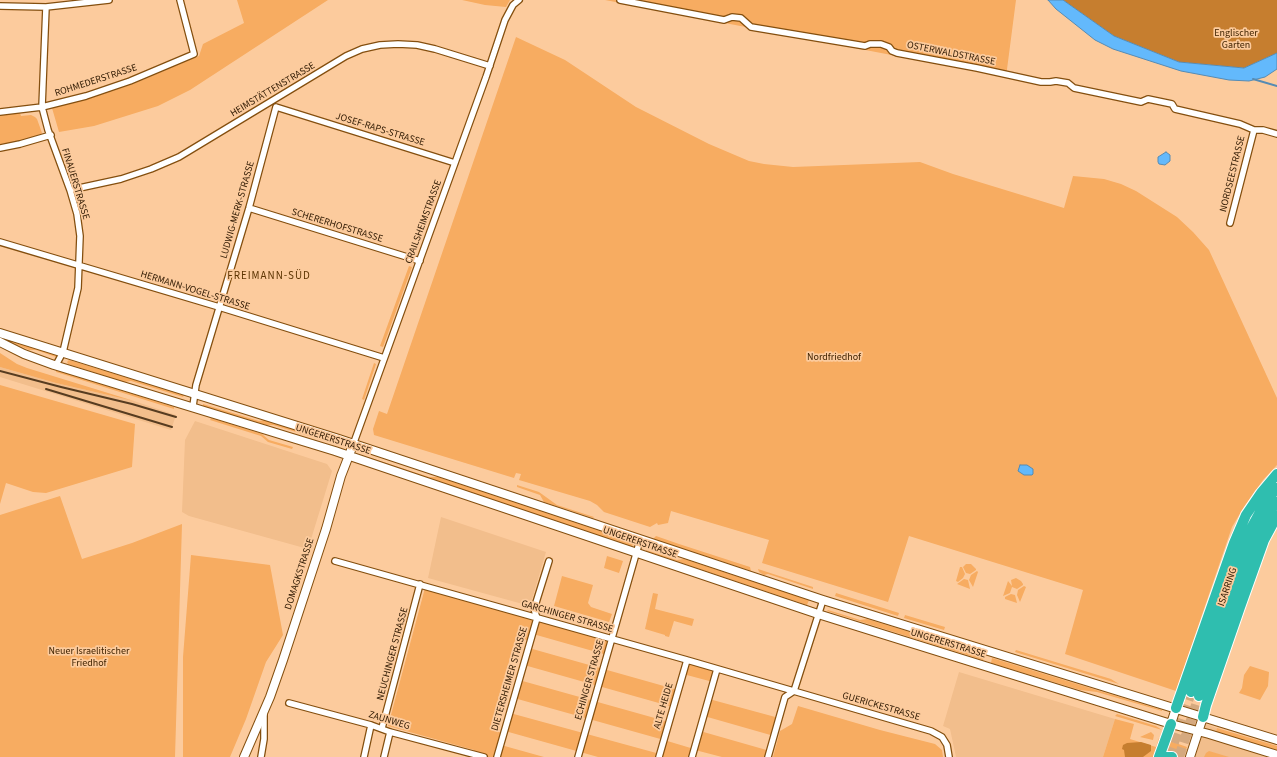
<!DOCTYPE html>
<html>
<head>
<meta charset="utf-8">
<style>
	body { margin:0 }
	canvas { display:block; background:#fccb9d }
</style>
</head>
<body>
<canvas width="1277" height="757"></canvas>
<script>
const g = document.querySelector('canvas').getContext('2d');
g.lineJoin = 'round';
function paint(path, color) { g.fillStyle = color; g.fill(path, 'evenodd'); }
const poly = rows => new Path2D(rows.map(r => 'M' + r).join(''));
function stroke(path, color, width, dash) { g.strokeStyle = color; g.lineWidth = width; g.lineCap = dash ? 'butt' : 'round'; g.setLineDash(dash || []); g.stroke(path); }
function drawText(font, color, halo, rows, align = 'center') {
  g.font = font + ' "Source Sans 3",sans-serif'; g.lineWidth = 3.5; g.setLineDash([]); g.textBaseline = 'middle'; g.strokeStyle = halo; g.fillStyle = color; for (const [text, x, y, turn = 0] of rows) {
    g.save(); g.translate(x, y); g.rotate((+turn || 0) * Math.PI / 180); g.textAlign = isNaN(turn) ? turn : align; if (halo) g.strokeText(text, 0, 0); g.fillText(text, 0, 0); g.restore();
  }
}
paint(poly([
	[0,367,56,383,134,401,176,415,171,430,0,377],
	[195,421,327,464,332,471,308,549,189,516,182,512,185,440],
	[441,517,546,552,530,606,428,578],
	[959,672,1115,719,1103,757,956,757,950,729,943,726],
	[1203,723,1277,751,1277,757,1192,757]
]), '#f2be8c');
paint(poly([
	[237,0,328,0,190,90,158,106,94,126,59,132,52,108,88,99,133,84,199,56,203,44,244,23],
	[462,0,510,0,506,7,485,5],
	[605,0,1016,0,1006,77],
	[516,37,565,60,636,107,709,144,749,161,764,164,793,167,920,162,953,174,1064,208,1073,176,1104,179,1121,184,1136,191,1177,217,1193,232,1209,250,1277,398,1277,465,1263,480,1244,507,1232,527,1176,691,1065,654,1083,590,909,536,888,602,762,563,769,540,671,511,668,523,658,525,657,523,650,527,604,512,597,505,590,501,519,480,521,474,516,473,514,478,374,435,373,429,379,411,387,414],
	[20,113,21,116,31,115,35,117,37,119,42,133,40,136,18,142,0,144,0,115],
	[409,266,412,267,383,347,380,346],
	[5,338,57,355,56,357,36,350,29,350,4,339],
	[0,353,17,364,27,368,134,401,56,383,0,367],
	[69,360,184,395,183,397,131,381,124,382,68,364,67,362],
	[374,363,376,364,364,400,362,399],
	[56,370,174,407,174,409,56,372],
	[0,385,135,424,132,467,46,493,33,492,6,483,0,504],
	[203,404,259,421,265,420,333,441,332,443,273,425,266,425,203,406],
	[211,418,262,434,269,440,293,447,292,449,268,442,261,436,210,420],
	[368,457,429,477,438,477,633,542,634,544,634,545,631,546,367,459],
	[517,485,539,492,557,505,594,517,593,518,544,502,540,495,517,487],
	[60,496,82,559,132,543,182,524,175,757,0,757,0,515],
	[656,536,679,544,750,567,751,571,653,539],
	[646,550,677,560,684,559,809,600,807,605,646,551],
	[191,555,270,565,283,635,266,662,246,719,230,757,183,757,183,657],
	[607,556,623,561,619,573,604,568],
	[966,564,971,564,976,569,976,570,970,574,966,573,963,567],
	[960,567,962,567,965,574,963,578,958,582,956,581],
	[758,569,813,587,813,589,768,574,764,575,759,572],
	[977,571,978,572,973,587,969,580,971,575],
	[562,576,593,585,588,603,591,607,612,614,609,622,554,606],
	[1016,578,1021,581,1023,584,1023,585,1017,589,1012,587,1010,593,1003,596,1008,581,1012,586,1011,580],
	[964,579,968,580,970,589,957,584],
	[1024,586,1026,587,1020,602,1017,595,1018,590],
	[425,588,611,639,607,655,533,634,531,641,516,637,490,729,502,733,501,745,544,757,484,757,474,754,474,750,388,726],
	[653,593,658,594,655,609,694,619,692,626,674,621,669,637,665,636,665,635,645,629],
	[836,593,899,613,898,616,835,596],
	[1011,594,1015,595,1017,603,1005,599,1005,597],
	[828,610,860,620,867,619,985,655,983,660,827,611],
	[905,615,945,627,944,630,904,618],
	[529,648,678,690,673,707,524,665],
	[1016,650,1111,679,1119,684,1015,652],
	[992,658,1162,710,1162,711,1097,692,1080,690,991,663],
	[687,660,717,669,713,682,683,674],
	[1250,666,1269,672,1268,686,1260,700,1239,693,1242,688,1244,675],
	[519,680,669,722,664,740,694,749,700,731,770,751,768,757,722,757,695,750,692,757,598,757,505,731,510,713,660,754,664,740,514,698],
	[709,699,779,718,774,736,704,716],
	[798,706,880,730,935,744,942,750,943,757,773,757,780,731,792,724],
	[1117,714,1156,726,1162,730,1115,716],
	[1115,719,1134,724,1130,739,1156,747,1159,738,1162,739,1156,757,1103,757],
	[1217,728,1277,746,1277,751,1216,732],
	[1151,732,1154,735,1153,740,1140,737],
	[1170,741,1187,747,1183,757,1173,752,1166,752],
	[1209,751,1229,757,1204,757,1206,753]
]), '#f7ac61');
paint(poly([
	[1063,0,1277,0,1277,53,1244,68,1179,62,1114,36],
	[1141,742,1151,745,1151,751,1143,757,1125,757,1124,750,1122,749,1123,745,1127,743]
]), '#c67e2f');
const water = poly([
	[1048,0,1063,0,1114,36,1179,62,1244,68,1277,53,1277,69,1265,77,1249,81,1229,80,1181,71,1113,49,1095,40,1056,9,1048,0],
	[1166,152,1170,155,1170,161,1165,165,1159,164,1158,162,1158,157,1166,152],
	[1020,465,1027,465,1033,469,1033,474,1032,475,1024,475,1018,471,1020,465]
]);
paint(water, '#63b9fc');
stroke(water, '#568bb3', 1);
stroke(poly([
	[1253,79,1277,86]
]), '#568bb3', 2);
stroke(poly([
	[1169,757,1191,692],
	[1179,757,1199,696]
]), '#d5a97f', 10, [10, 5]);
const street = poly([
	[620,0,724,20,732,17,741,18,751,27,865,46,870,44,881,44,889,47,892,51,897,53,977,68,1041,82,1050,82,1056,81,1068,83,1074,88,1141,102,1148,99,1172,104,1175,109,1240,124,1254,130,1263,130,1277,134],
	[0,6,46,7,109,0],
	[46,7,42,107,48,130,70,190,77,214,80,236,78,288,63,352,56,365],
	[0,112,42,107,86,96,130,81,194,54,180,0],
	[0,148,20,144,51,135],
	[70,190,121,179,151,169,179,157,346,56,362,49,380,45,398,44,417,45,435,49,490,66],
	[249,208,420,261],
	[1230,223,1254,130],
	[0,242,219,307,384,358],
	[193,406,196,385,249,208,276,107,455,163],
	[353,445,486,77,505,20,513,5,519,0],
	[335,561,687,660,931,731,942,737,947,745,949,757],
	[289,703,371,725,390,732,484,757],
	[382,728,420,584],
	[261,757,264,739,264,714],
	[364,757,371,725],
	[384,757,390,732],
	[497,757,537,618,534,609,549,561],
	[578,757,640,540],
	[659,757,687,660],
	[692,757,717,669],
	[768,757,785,697,794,691,823,600]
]);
const secondary = poly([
	[0,333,339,439,823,600,1277,740],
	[0,342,24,354,54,365,335,451,818,614,1171,724,1209,734,1277,755],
	[1171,724,1176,708],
	[244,757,270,697,283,660,326,529,341,476,353,445],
	[1190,757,1203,717]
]);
const highway = poly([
	[1191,692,1238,558,1248,534,1265,503,1277,488],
	[1199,696,1255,540,1269,513,1277,502],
	[1176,708,1234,543,1246,515,1261,493,1277,474],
	[1203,717,1206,705,1240,607,1264,540,1277,516],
	[1159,757,1171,724],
	[1166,757,1172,757]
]);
stroke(street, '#844f0f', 8);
stroke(secondary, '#844f0f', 10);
stroke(highway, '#fff', 12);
stroke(street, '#fff', 5.5);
stroke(secondary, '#fff', 8);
stroke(highway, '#2fbeaf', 10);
stroke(poly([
	[0,371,61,387,132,404,176,417],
	[46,389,172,427]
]), '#573c20', 2);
drawText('10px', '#402301', '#fccb9d', [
	["Englischer",1236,34],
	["Garten",1236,46],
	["Nordfriedhof",834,358],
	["Neuer Israelitischer",89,652],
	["Friedhof",89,664]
]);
drawText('10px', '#372008', '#fccb9d', [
	["OSTERWALDSTRASSE",951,54,11],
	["ROHMEDERSTRASSE",96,81,-18],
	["HEIMSTÄTTENSTRASSE",273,90,-31],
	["JOSEF-RAPS-STRASSE",380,130,17],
	["NORDSEESTRASSE",1233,174,-76],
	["FINAUERSTRASSE",75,184,73],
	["LUDWIG-MERK-STRASSE",238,210,-74],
	["CRAILSHEIMSTRASSE",424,222,-70],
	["SCHERERHOFSTRASSE",337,226,17],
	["HERMANN-VOGEL-STRASSE",195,291,17],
	["UNGERERSTRASSE",333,440,18],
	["UNGERERSTRASSE",640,543,19],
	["DOMAGKSTRASSE",300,574,-72],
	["ISARRING",1228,587,-71],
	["GARCHINGER STRASSE",567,617,16],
	["UNGERERSTRASSE",948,644,17],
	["NEUCHINGER STRASSE",393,654,-75],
	["DIETERSHEIMER STRASSE",510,679,-74],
	["ECHINGER STRASSE",590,680,-74],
	["ALTE HEIDE",664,706,-74],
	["GUERICKESTRASSE",881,707,16],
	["ZAUNWEG",389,721,17]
]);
g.letterSpacing = '1px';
drawText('11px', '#5d3503', '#fccb9d', [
	["FREIMANN-SÜD",269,277]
]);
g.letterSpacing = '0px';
</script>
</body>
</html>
